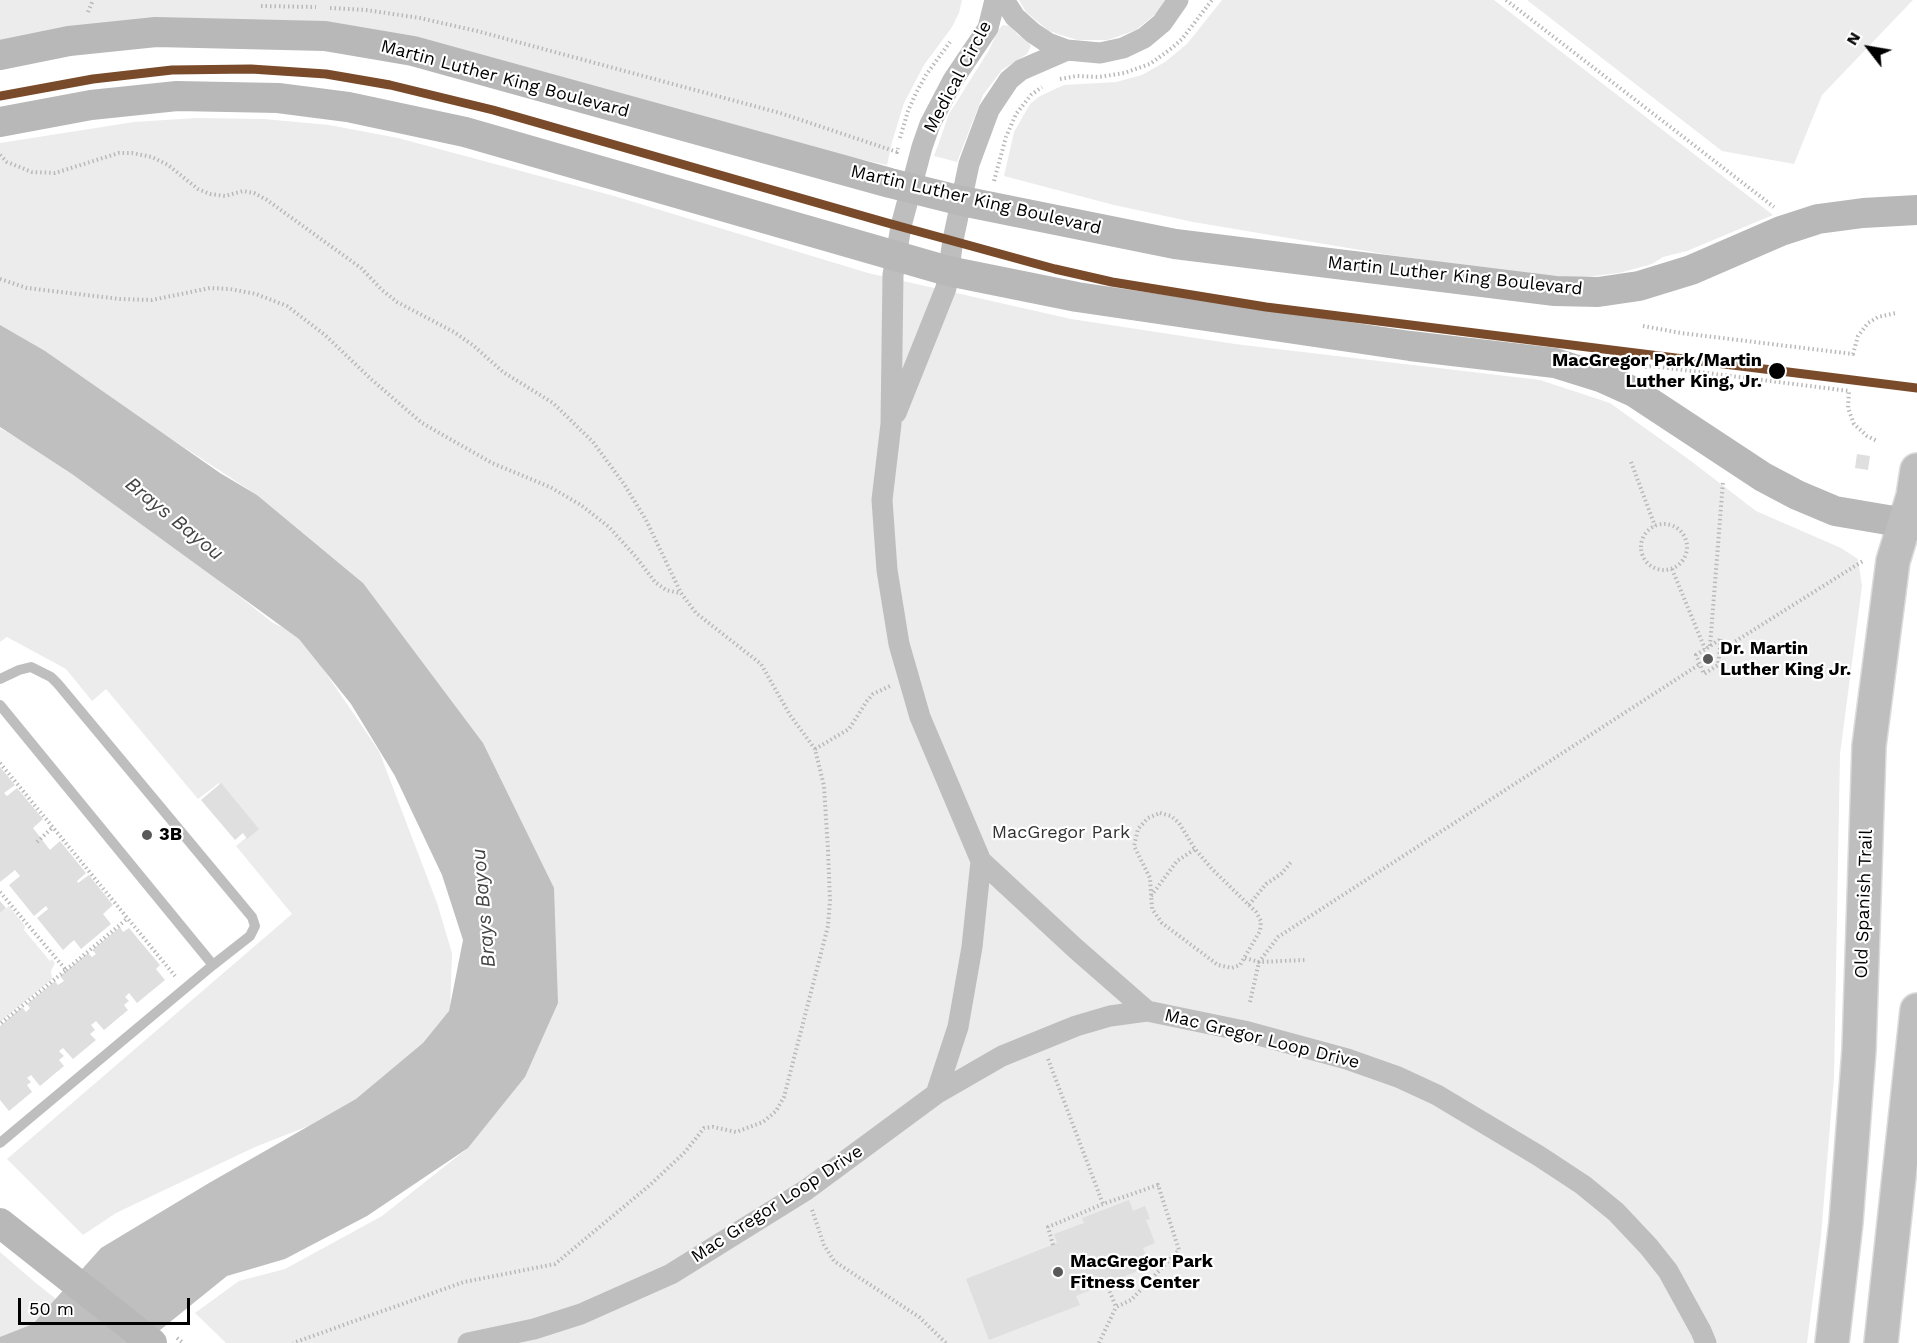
<!DOCTYPE html>
<html>
<head>
<meta charset="utf-8">
<style>
	body { margin:0 }
	#map { position:relative; width:1917px; height:1343px; overflow:hidden; background:#fff; font-family:"Work Sans",sans-serif }
	canvas { display:block }
	.north { position:absolute; left:1839px; top:18px; width:60px; height:60px; -webkit-text-stroke:4px #fff; paint-order:stroke; rotate:301deg; font-size:16px; font-weight:700; line-height:24px; text-align:center; color:#000 }
	.north::after { content:''; display:block; margin:auto; width:21px; height:27px; background:#000; clip-path:polygon(50% 0,100% 100%,50% 72%,0 100%) }
	.scale { position:absolute; left:18px; top:1298px; width:172px; height:27px; box-sizing:border-box; border:3px solid #000; border-top:0; padding-left:8px; font-size:18px; line-height:21px; white-space:nowrap; color:#000; -webkit-text-stroke:4px #fff; paint-order:stroke }
</style>
</head>
<body>
<div id="map">
<canvas width="1917" height="1343"></canvas>
<div class="north">N</div>
<div class="scale">50 m</div>
</div>
<script>
const g = document.querySelector('canvas').getContext('2d');
g.lineJoin = 'round';
function paint(path, color) { g.fillStyle = color; g.fill(path, 'evenodd'); }
const poly = rows => new Path2D(rows.map(r => 'M' + r).join(''));
function stroke(path, color, width, dash) { g.strokeStyle = color; g.lineWidth = width; g.lineCap = dash ? 'butt' : 'round'; g.setLineDash(dash || []); g.stroke(path); }
function drawText(font, color, halo, rows, align = 'center') {
  g.font = font + ' "Work Sans",sans-serif'; g.lineWidth = 4.5; g.setLineDash([]); g.textBaseline = 'middle'; g.strokeStyle = halo; g.fillStyle = color; for (const [text, x, y, turn = 0] of rows) {
    g.save(); g.translate(x, y); g.rotate((+turn || 0) * Math.PI / 180); g.textAlign = isNaN(turn) ? turn : align; if (halo) g.strokeText(text, 0, 0); g.fillText(text, 0, 0); g.restore();
  }
}
paint(poly([
	[0,0,962,0,959,13,952,27,924,65,904,103,892,142,887,165,788,143,392,34,0,43],
	[1019,0,1165,0,1159,11,1136,30,1108,40,1077,40,1049,31,1026,12],
	[1222,0,1494,0,1773,215,1687,251,1663,257,1652,264,1619,273,1586,277,1549,277,1390,255,1193,222,1114,205,1004,176,1014,132,1030,104,1040,96,1064,85,1116,82,1142,75,1165,62,1187,44],
	[1527,0,1913,0,1822,95,1794,164,1722,151],
	[1003,25,1010,26,1018,35,1025,39,1031,46,1027,54,1002,70,983,95,957,162,934,156,949,114,989,50,998,30],
	[196,118,264,119,329,125,398,138,614,196,868,273,1071,319,1235,344,1540,380,1610,403,1691,461,1756,511,1841,548,1858,559,1862,586,1840,754,1834,1077,1821,1236,1807,1343,226,1343,195,1313,239,1281,285,1269,382,1216,468,1148,525,1077,363,583,257,495,0,327,0,143,134,122],
	[0,428,109,493,273,623,300,635,379,751,437,903,452,953,450,1010,413,1066,354,1108,255,1147,116,1213,83,1235,7,1159,292,914,236,846,258,828,219,783,198,799,106,689,92,701,66,669,7,637,0,642],
	[9,906,25,926,24,930,50,961,52,959,55,963,51,971,52,979,0,1022,0,913],
	[0,1252,37,1284,112,1343,0,1343]
]), '#ececec');
paint(poly([
	[0,325,45,351,220,473,257,495,363,583,483,743,554,888,558,1003,525,1077,468,1148,367,1216,285,1259,227,1276,144,1343,0,1343,0,1337,33,1324,101,1248,209,1183,356,1099,423,1043,449,1011,463,940,442,875,395,776,351,704,299,639,72,474,0,427]
]), '#bfbfbf');
paint(poly([
	[1857,454,1870,456,1868,470,1855,468],
	[0,767,15,785,4,793,7,796,17,788,43,819,33,828,50,850,60,841,86,873,77,881,78,883,89,875,113,905,103,914,111,924,81,949,74,940,63,950,37,918,48,909,46,906,34,916,9,885,20,876,15,870,0,882],
	[221,783,259,829,247,839,243,833,235,840,201,800],
	[0,901,6,908,0,913],
	[120,927,123,932,129,928,160,965,156,969,165,980,137,1003,129,993,125,997,129,1001,124,1005,128,1010,104,1030,96,1021,91,1025,95,1030,90,1034,96,1040,73,1059,63,1048,59,1051,64,1056,59,1060,64,1066,40,1086,31,1075,27,1078,31,1082,27,1085,32,1092,9,1111,0,1100,0,1026,22,1007,26,1012,30,1008,27,1004,55,981,58,985,64,981,60,976,88,953,92,957,96,954,92,950],
	[1129,1200,1133,1211,1145,1206,1150,1219,1146,1220,1155,1243,1143,1248,1150,1266,1076,1296,1080,1305,989,1340,966,1279,1057,1243,1054,1234,1084,1223,1082,1218]
]), '#dfdfdf');
const primary = poly([
	[1832,1343,1846,1222,1859,1050,1869,746,1893,561,1913,496,1917,470],
	[1881,1343,1917,1010]
]);
stroke(primary, '#dbdbdb', 36);
stroke(poly([
	[1506,0,1774,207],
	[261,6,316,7],
	[330,8,366,10,420,18,477,31,780,113,897,152,898,148],
	[88,12,93,0],
	[1060,79,1077,76,1099,77,1124,73,1150,64,1172,48,1182,39,1212,0],
	[900,138,908,111,916,93,926,75,950,42],
	[0,155,7,162,32,172,55,173,119,153,132,153,152,157,168,165,198,189,210,194,225,196,243,191,254,193,267,200,361,268,382,290,397,302,454,332,474,346,503,372,553,403,593,442,624,484,646,520,681,593,696,613,761,664,790,715,815,749,824,786,828,850,830,900,828,926,784,1097,776,1111,763,1122,736,1132,713,1127,704,1128,685,1152,650,1185,555,1264,464,1282,293,1343],
	[994,181,1006,137,1016,114,1031,95,1042,87],
	[0,279,27,288,120,299,152,300,210,288,230,289,256,294,287,306,325,335,372,380,422,423,492,463,550,487,581,505,609,527,636,557,655,582,666,590,680,593],
	[1643,326,1681,333,1853,354,1858,336,1868,323,1878,317,1896,313],
	[1645,367,1652,366,1849,391,1848,408,1854,424,1867,436,1877,441],
	[1631,462,1655,526],
	'1641 547a23 23 0 1 1 46 0a23 23 0 1 1-46 0Z',
	[1672,569,1705,649],
	[1721,639,1718,665,1704,674,1696,655,1721,639],
	[1710,646,1723,482],
	[1720,651,1863,561],
	[815,749,849,729,867,701,873,694,890,686],
	[0,763,175,976],
	[1160,813,1171,816,1179,823,1195,849,1212,869,1256,912,1261,921,1260,931,1240,965,1232,968,1218,965,1162,923,1152,909,1150,878,1134,846,1138,829,1148,818,1160,813],
	[37,842,53,827],
	[0,892,66,970,0,1024],
	[1151,896,1177,861,1195,849],
	[1249,905,1266,884,1281,874,1292,861],
	[1245,958,1259,962,1305,960],
	[66,970,128,918],
	[1250,1002,1259,962,1278,937,1700,664],
	[1048,1059,1103,1204],
	[812,1210,824,1245,834,1261,919,1317,946,1343],
	[1053,1245,1048,1227,1103,1204,1158,1185,1179,1250,1131,1300,1116,1307,1107,1285],
	[177,1338,183,1343],
	[1099,1343,1116,1307]
]), '#b9b9b9', 4, [1.5, 3]);
stroke(poly([
	[0,679,19,670,31,667,51,677,58,684,252,917,255,926,250,936,213,965],
	[0,705,213,965,0,1143]
]), '#bebebe', 10);
stroke(poly([
	[1004,0,1015,17,1033,33,1048,43,1067,50,1100,53,1123,48,1144,38,1162,23,1178,0],
	[896,413,946,288,953,240,969,164,989,110,1009,80,1021,70,1067,50],
	[981,861,1076,949,1147,1011],
	[936,1094,958,1027,972,947,981,861,920,717,899,644,887,570,882,500,891,424,893,275,901,226,922,147,930,124,953,80,988,28,995,0],
	[468,1343,534,1329,581,1314,671,1274,806,1190,936,1094,1002,1056,1076,1026,1110,1016,1147,1011,1244,1031,1347,1059,1398,1077,1437,1095,1539,1156,1583,1185,1616,1212,1649,1247,1668,1271,1701,1331,1706,1343]
]), '#bebebe', 21);
stroke(poly([
	[0,55,69,41,156,32,325,36,413,51,890,183,962,201,1175,244,1555,291,1598,292,1639,286,1691,270,1781,231,1818,219,1863,213,1917,210],
	[0,122,91,105,177,96,278,98,348,107,465,132,948,271,1077,297,1410,346,1555,363,1603,378,1634,392,1763,477,1797,495,1835,511,1917,525],
	[0,1223,152,1343]
]), '#b8b8b8', 30);
stroke(primary, '#bebebe', 33);
stroke(poly([
	[0,96,93,79,172,70,251,69,326,74,390,85,493,110,884,222,1055,269,1112,282,1266,307,1917,388]
]), '#7a4b2a', 9);
for (const [x, y, r, color] of [
	[1777,371,9,"#000"],
	[1708,659,6,"#595959"],
	[147,835,6,"#595959"],
	[1058,1272,6,"#595959"]
]) { const dot = new Path2D(); dot.arc(x, y, r, 0, 2 * Math.PI); g.fillStyle = color; g.fill(dot); stroke(dot, '#fff', 2); }
drawText('18px', '#000', '#fff', [
	["Medical Circle",958,77,-62],
	["Martin Luther King Boulevard",505,79,15],
	["Martin Luther King Boulevard",976,200,13],
	["Martin Luther King Boulevard",1455,276,6],
	["Old Spanish Trail",1864,904,-88],
	["Mac Gregor Loop Drive",1262,1039,14],
	["Mac Gregor Loop Drive",777,1204,-33]
]);
drawText('bold 18px', '#000', '#fff', [
	["MacGregor Park/Martin",1762,361],
	["Luther King, Jr.",1762,382]
], 'right');
drawText('bold 18px', '#000', '#fff', [
	["Dr. Martin",1720,649],
	["Luther King Jr.",1720,670],
	["3B",159,835],
	["MacGregor Park",1070,1262],
	["Fitness Center",1070,1283]
], 'left');
drawText('18px', '#333', '#fff', [
	["MacGregor Park",1061,833]
]);
drawText('italic 20px', '#444', '#fff', [
	["Brays Bayou",174,519,39],
	["Brays Bayou",484,908,-95]
]);
</script>
</body>
</html>
